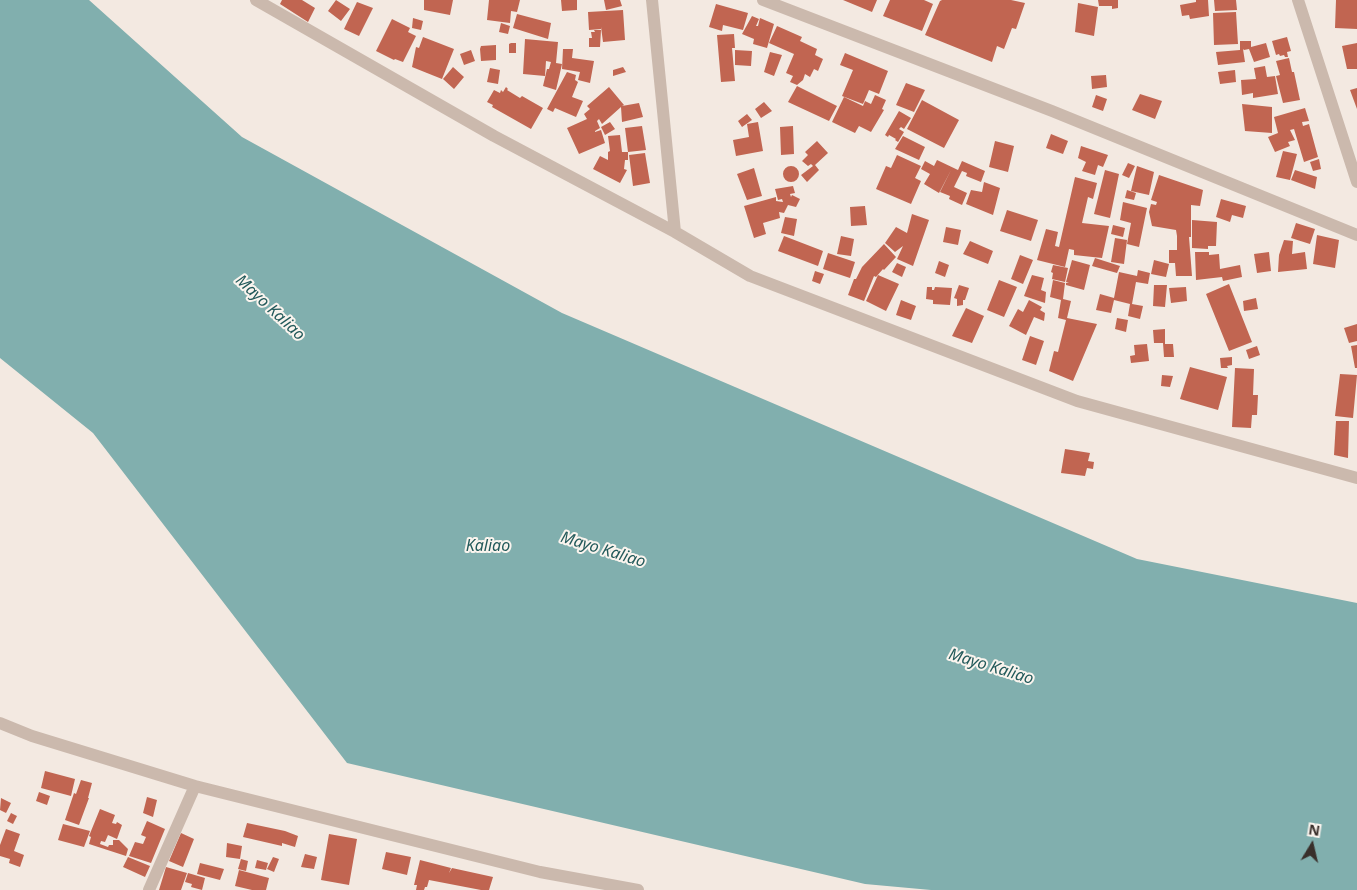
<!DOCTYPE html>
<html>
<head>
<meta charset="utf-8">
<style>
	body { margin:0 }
	#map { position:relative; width:1357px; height:890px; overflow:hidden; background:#f3e9e1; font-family:"Noto Sans",sans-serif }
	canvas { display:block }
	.north { position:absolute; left:1287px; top:820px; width:50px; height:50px; -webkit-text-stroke:4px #faf4ee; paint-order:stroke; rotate:9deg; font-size:14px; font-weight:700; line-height:20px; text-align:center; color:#392f2b }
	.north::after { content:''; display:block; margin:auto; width:18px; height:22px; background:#392f2b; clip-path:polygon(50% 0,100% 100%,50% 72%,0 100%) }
</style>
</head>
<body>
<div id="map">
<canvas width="1357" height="890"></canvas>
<div class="north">N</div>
</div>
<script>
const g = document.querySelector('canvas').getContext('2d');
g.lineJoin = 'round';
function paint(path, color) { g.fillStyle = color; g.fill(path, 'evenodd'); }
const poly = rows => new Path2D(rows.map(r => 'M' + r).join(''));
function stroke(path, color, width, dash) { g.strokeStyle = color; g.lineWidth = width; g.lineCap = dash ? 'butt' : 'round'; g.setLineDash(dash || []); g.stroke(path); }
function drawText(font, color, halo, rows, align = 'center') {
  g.font = font + ' "Noto Sans",sans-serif'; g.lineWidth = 4; g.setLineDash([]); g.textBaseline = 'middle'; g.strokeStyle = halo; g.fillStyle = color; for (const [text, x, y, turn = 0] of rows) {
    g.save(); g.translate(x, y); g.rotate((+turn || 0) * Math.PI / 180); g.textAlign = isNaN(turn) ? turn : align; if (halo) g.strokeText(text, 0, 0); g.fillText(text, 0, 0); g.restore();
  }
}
paint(poly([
	[0,0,89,0,242,137,562,313,1137,559,1357,603,1357,890,931,890,865,884,347,763,93,433,0,358]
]), '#81afae');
paint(poly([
	[282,0,302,0,315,8,308,22,280,4],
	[336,0,350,9,341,21,328,11],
	[424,0,453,0,450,15,424,10],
	[489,0,520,0,517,12,511,11,510,23,487,20],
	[561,0,577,0,577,10,562,11],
	[604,0,620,0,622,6,606,10],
	[843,0,877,0,872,12],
	[890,0,924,0,933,4,922,31,883,16],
	[942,0,1011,0,1025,3,1016,29,1012,28,1004,49,997,46,992,62,925,35,940,1],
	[1098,0,1118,0,1118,8,1112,9,1112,6,1099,6],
	[1196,0,1208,0,1209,16,1190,19,1189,15,1182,16,1180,5,1196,2],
	[1214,0,1236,0,1237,10,1215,11],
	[1336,0,1357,0,1357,29,1335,28],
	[357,2,373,8,359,36,344,29],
	[1078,3,1098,7,1094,36,1075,32],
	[716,4,748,13,743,30,723,25,722,31,709,27],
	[623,10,625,40,603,42,601,27,601,29,589,30,588,12],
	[1236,12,1238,44,1214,45,1213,13],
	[517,14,551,23,548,39,513,28],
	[752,16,759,19,756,26,758,26,760,18,774,24,767,48,753,44,754,39,742,34],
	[413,18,423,21,421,30,412,28],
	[392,19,410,28,408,32,416,36,403,62,395,59,394,60,376,51],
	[501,23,510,26,508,34,499,32],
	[777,26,802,37,800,41,817,49,815,55,823,59,818,71,814,69,810,77,805,74,803,80,797,85,790,82,793,76,786,73,794,54,769,43],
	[594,30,601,30,600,47,589,47,589,38,592,38,591,32,595,32],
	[734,34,735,48,732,48,735,81,721,82,717,35],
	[423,37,454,49,442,79,412,67,416,47,419,48],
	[1287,37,1291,51,1287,52,1288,57,1285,57,1284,55,1280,56,1279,54,1276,55,1272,41],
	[525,39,558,42,556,63,562,64,556,90,543,86,547,69,549,69,551,62,546,61,545,76,523,74],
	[1240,41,1251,41,1251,47,1266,43,1270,57,1254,62,1249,49,1244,50,1243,49,1245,62,1218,65,1216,52,1240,50],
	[511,43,516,43,516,53,509,53,509,44],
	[1357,43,1357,69,1347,69,1342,46],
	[496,45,496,60,481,61,480,49,481,46],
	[563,49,573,49,572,58,594,61,590,83,578,80,580,72,562,69],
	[471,50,475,61,464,65,460,54],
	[735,50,752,51,751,66,735,65],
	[770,52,782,55,774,76,764,72],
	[845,53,888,71,879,94,869,90,863,104,842,96,853,70,840,65],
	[1289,58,1292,72,1294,72,1300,100,1283,103,1276,76,1280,75,1276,61],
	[1265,66,1267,77,1275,76,1278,94,1253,98,1253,93,1242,95,1241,80,1256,79,1254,68],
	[453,67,464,77,454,89,443,79],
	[623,67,626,72,613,76,613,70],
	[490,68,500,70,498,84,487,82],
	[1235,70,1236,82,1220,84,1218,72],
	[567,72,576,75,575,80,578,82,572,97,583,101,576,117,555,108,553,112,547,109],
	[1106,75,1107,87,1092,89,1091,76],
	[906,83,925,90,914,112,896,105],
	[797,86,837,106,829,121,788,102],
	[506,87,508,89,507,90,520,98,522,96,543,108,531,129,492,107,493,105,487,102,494,90,500,93,501,90,503,92],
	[609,87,624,105,622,106,639,103,643,117,622,122,621,107,602,124,599,119,597,121,600,128,595,131,595,132,601,130,605,143,579,154,567,128,587,119,584,114,590,109,587,106],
	[1357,88,1357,109,1350,90],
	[1140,94,1162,101,1155,119,1132,110],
	[875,95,886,100,882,109,884,110,871,132,859,126,855,133,832,122,844,97,863,106,865,101,871,104],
	[1096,95,1107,99,1103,111,1092,107],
	[922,100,959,120,944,148,907,129],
	[764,102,772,111,761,118,755,109],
	[1242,104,1272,107,1272,133,1245,131],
	[1305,108,1309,121,1302,122,1303,126,1309,124,1318,157,1304,162,1294,129,1290,130,1295,140,1288,142,1290,146,1275,152,1268,137,1278,133,1274,117],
	[899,111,911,118,904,129,901,127,899,129,904,132,898,142,895,140,896,139,889,135,888,137,885,135],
	[747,114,752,120,742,127,738,121],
	[610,122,615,129,605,135,601,127],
	[758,122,763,151,736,156,733,140,749,137,747,124],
	[642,126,646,150,628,152,625,128],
	[793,126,794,154,781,155,780,127],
	[1051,134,1068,141,1063,154,1046,148],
	[620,135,622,152,628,152,628,160,625,160,624,169,627,170,620,183,593,169,600,156,608,160,608,152,610,151,608,136],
	[903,136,925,147,919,160,895,149],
	[817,141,828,153,815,165,819,170,807,182,801,175,813,166,811,164,808,166,802,161,808,155,805,152],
	[995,141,1014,146,1008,172,989,167],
	[1081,146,1108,155,1103,167,1098,165,1095,175,1082,171,1086,162,1078,158],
	[1283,151,1297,154,1290,180,1276,177],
	[645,153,650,183,633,186,629,155],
	[897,155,921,166,915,178,921,181,911,204,876,189,886,166,891,168],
	[1319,159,1321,169,1313,171,1310,162],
	[937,160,958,170,962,161,985,171,981,182,966,176,967,173,962,171,954,187,967,193,962,205,949,199,950,196,940,192,951,170,939,193,924,184,930,174,921,169,925,161,934,166],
	[1128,163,1135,166,1129,178,1122,175],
	'783 174a8 8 0 1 1 16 0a8 8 0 1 1-16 0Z',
	[1137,166,1154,172,1149,195,1131,191],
	[754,168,762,196,747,200,737,174],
	[1105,170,1119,174,1110,218,1094,214],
	[1295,170,1317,177,1315,189,1291,180],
	[1159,175,1203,190,1200,206,1191,205,1191,237,1189,237,1192,276,1176,276,1175,263,1169,263,1169,250,1177,250,1177,236,1176,230,1152,226,1149,212,1151,204,1156,205,1157,202,1151,200],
	[1075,177,1097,183,1093,199,1088,197,1082,223,1109,226,1102,258,1074,255,1074,250,1069,249,1065,267,1037,260,1046,229,1058,232,1055,246,1059,247],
	[984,182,1000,188,993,215,966,204,971,190,982,192],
	[793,186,795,193,790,194,791,197,792,195,800,199,796,207,788,205,784,213,779,212,780,218,763,223,766,234,754,238,744,206,776,197,776,201,783,202,782,199,778,200,775,189],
	[1127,190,1136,193,1134,200,1125,198],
	[1221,199,1246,206,1243,218,1232,215,1230,222,1216,217],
	[1123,202,1147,208,1139,247,1127,244,1131,223,1120,220],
	[865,206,867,225,851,226,850,207],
	[1007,210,1038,220,1031,241,1000,231],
	[912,214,929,220,913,266,897,259,903,246,895,252,885,243,896,227,907,233],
	[785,217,797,219,794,236,781,233],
	[1192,220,1217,222,1216,246,1208,246,1208,249,1192,248],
	[1296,223,1315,229,1310,244,1291,238],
	[1113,225,1125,228,1123,237,1111,234],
	[946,227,961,230,958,245,943,242],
	[1317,235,1339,240,1335,268,1313,264],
	[784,236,823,251,818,266,778,251],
	[841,236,854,239,851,256,837,254],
	[1115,238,1127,240,1124,264,1111,262],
	[1284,240,1293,241,1292,254,1305,252,1307,269,1278,272,1279,255],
	[970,241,993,251,988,264,963,254],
	[884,244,896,257,884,270,883,269,876,277,874,276,864,301,848,295,854,279,856,279,862,267],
	[1195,252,1209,252,1209,255,1219,254,1220,269,1240,265,1242,277,1223,281,1222,277,1196,280],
	[1269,252,1271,271,1257,273,1254,254],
	[828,253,855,262,850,278,823,269],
	[1020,255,1033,260,1023,284,1011,279],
	[1095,258,1120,266,1117,273,1092,266],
	[1072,260,1090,265,1084,290,1066,285,1066,283,1069,283,1066,282],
	[1154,260,1169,264,1166,277,1151,274],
	[939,261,949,265,945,277,935,273],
	[897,263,906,267,902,277,892,272],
	[1053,265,1068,268,1065,282,1052,279,1053,273,1051,272],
	[1138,270,1150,273,1148,284,1136,282,1132,304,1143,306,1140,319,1128,316,1130,304,1114,300,1111,313,1096,310,1100,294,1114,298,1119,272,1137,276],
	[815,271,824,274,820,284,812,281],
	[878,275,899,284,886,311,866,301],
	[1032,275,1044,278,1041,290,1046,292,1045,303,1024,296],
	[999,280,1017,287,1004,317,987,310],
	[1053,280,1065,283,1063,299,1071,301,1067,318,1097,324,1073,381,1049,371,1054,351,1058,352,1066,320,1058,318,1061,300,1050,297],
	[1229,284,1252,342,1229,351,1206,294],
	[959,285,969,288,965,300,963,300,963,305,957,306,957,299,954,298],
	[1154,285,1167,285,1165,307,1153,306],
	[927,287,932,287,932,290,934,290,935,287,952,288,950,305,933,304,933,300,926,299],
	[1186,287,1187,301,1171,303,1169,288],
	[1256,298,1258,309,1244,311,1243,301],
	[901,300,916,306,911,320,896,315],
	[1029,300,1042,307,1040,310,1045,313,1044,321,1034,317,1026,335,1009,326,1018,309,1023,312],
	[966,308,984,316,972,343,952,336],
	[1117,318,1128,320,1126,332,1115,329],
	[1357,324,1357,341,1349,343,1344,328],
	[1165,329,1165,344,1173,344,1174,357,1164,357,1163,343,1154,343,1153,330],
	[1030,336,1044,341,1036,365,1022,360],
	[1147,344,1149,361,1131,363,1130,356,1135,355,1134,345],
	[1357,345,1357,368,1355,368,1351,346],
	[1257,346,1260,355,1249,359,1246,350],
	[1232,357,1232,365,1227,366,1228,368,1221,368,1220,358],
	[1190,367,1227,377,1218,410,1180,399],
	[1235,368,1254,369,1253,395,1258,395,1257,415,1252,415,1251,428,1232,427],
	[1340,374,1357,375,1353,418,1335,416],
	[1162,375,1173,376,1170,387,1161,386],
	[1336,421,1349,421,1348,458,1334,455],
	[1065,449,1090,453,1088,461,1094,462,1093,469,1087,468,1085,476,1061,473],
	[45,771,75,779,71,796,41,788],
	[81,780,92,783,88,798,89,798,79,825,65,820,74,793,76,794],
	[39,792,50,796,47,805,36,801],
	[147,797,157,800,153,817,143,813],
	[1,798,11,803,6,813,0,810],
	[100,809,115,815,112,823,116,824,117,822,122,825,117,839,108,835,105,842,101,841,100,844,108,847,109,845,113,845,113,840,119,840,128,849,126,856,89,844,91,837,89,836],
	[11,813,17,816,13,824,7,821],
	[147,821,165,829,151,863,129,856,135,842,143,844,146,837,141,835],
	[247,823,285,831,298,836,295,847,282,843,282,846,243,837],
	[63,824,90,831,84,847,58,840],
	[6,829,20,834,14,851,24,855,20,867,9,863,10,859,0,856,0,845],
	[181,833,194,839,183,867,169,861],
	[329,834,357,839,349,885,321,880],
	[227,843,242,846,240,859,226,857],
	[386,852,411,857,407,875,382,869],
	[305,854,317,857,314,869,301,867],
	[128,857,150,866,145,877,123,867],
	[273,857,279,859,274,872,267,869],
	[241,859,248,861,246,871,238,869],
	[257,860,268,863,266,870,255,868],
	[420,860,451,868,449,873,452,868,493,877,489,890,481,890,429,880,427,887,425,887,424,890,416,890,417,885,414,885],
	[200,863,224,869,220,880,197,874],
	[166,867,187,873,181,890,159,890],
	[239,870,269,878,266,890,252,890,235,886],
	[188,873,205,878,202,890,191,887,192,884,185,882]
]), '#c16551');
stroke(poly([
	[256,0,494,136,675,232,750,276,1077,401,1357,478],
	[652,0,675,232],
	[763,0,1052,111,1357,235],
	[1298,0,1357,182],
	[0,723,32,736,195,786,540,872,638,890],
	[149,890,195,786]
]), '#cbb9ad', 12);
drawText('italic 16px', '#22595a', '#faf4ee', [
	["Mayo Kaliao",270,308,43],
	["Kaliao",488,546],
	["Mayo Kaliao",603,550,17],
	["Mayo Kaliao",991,667,17]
]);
</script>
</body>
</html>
